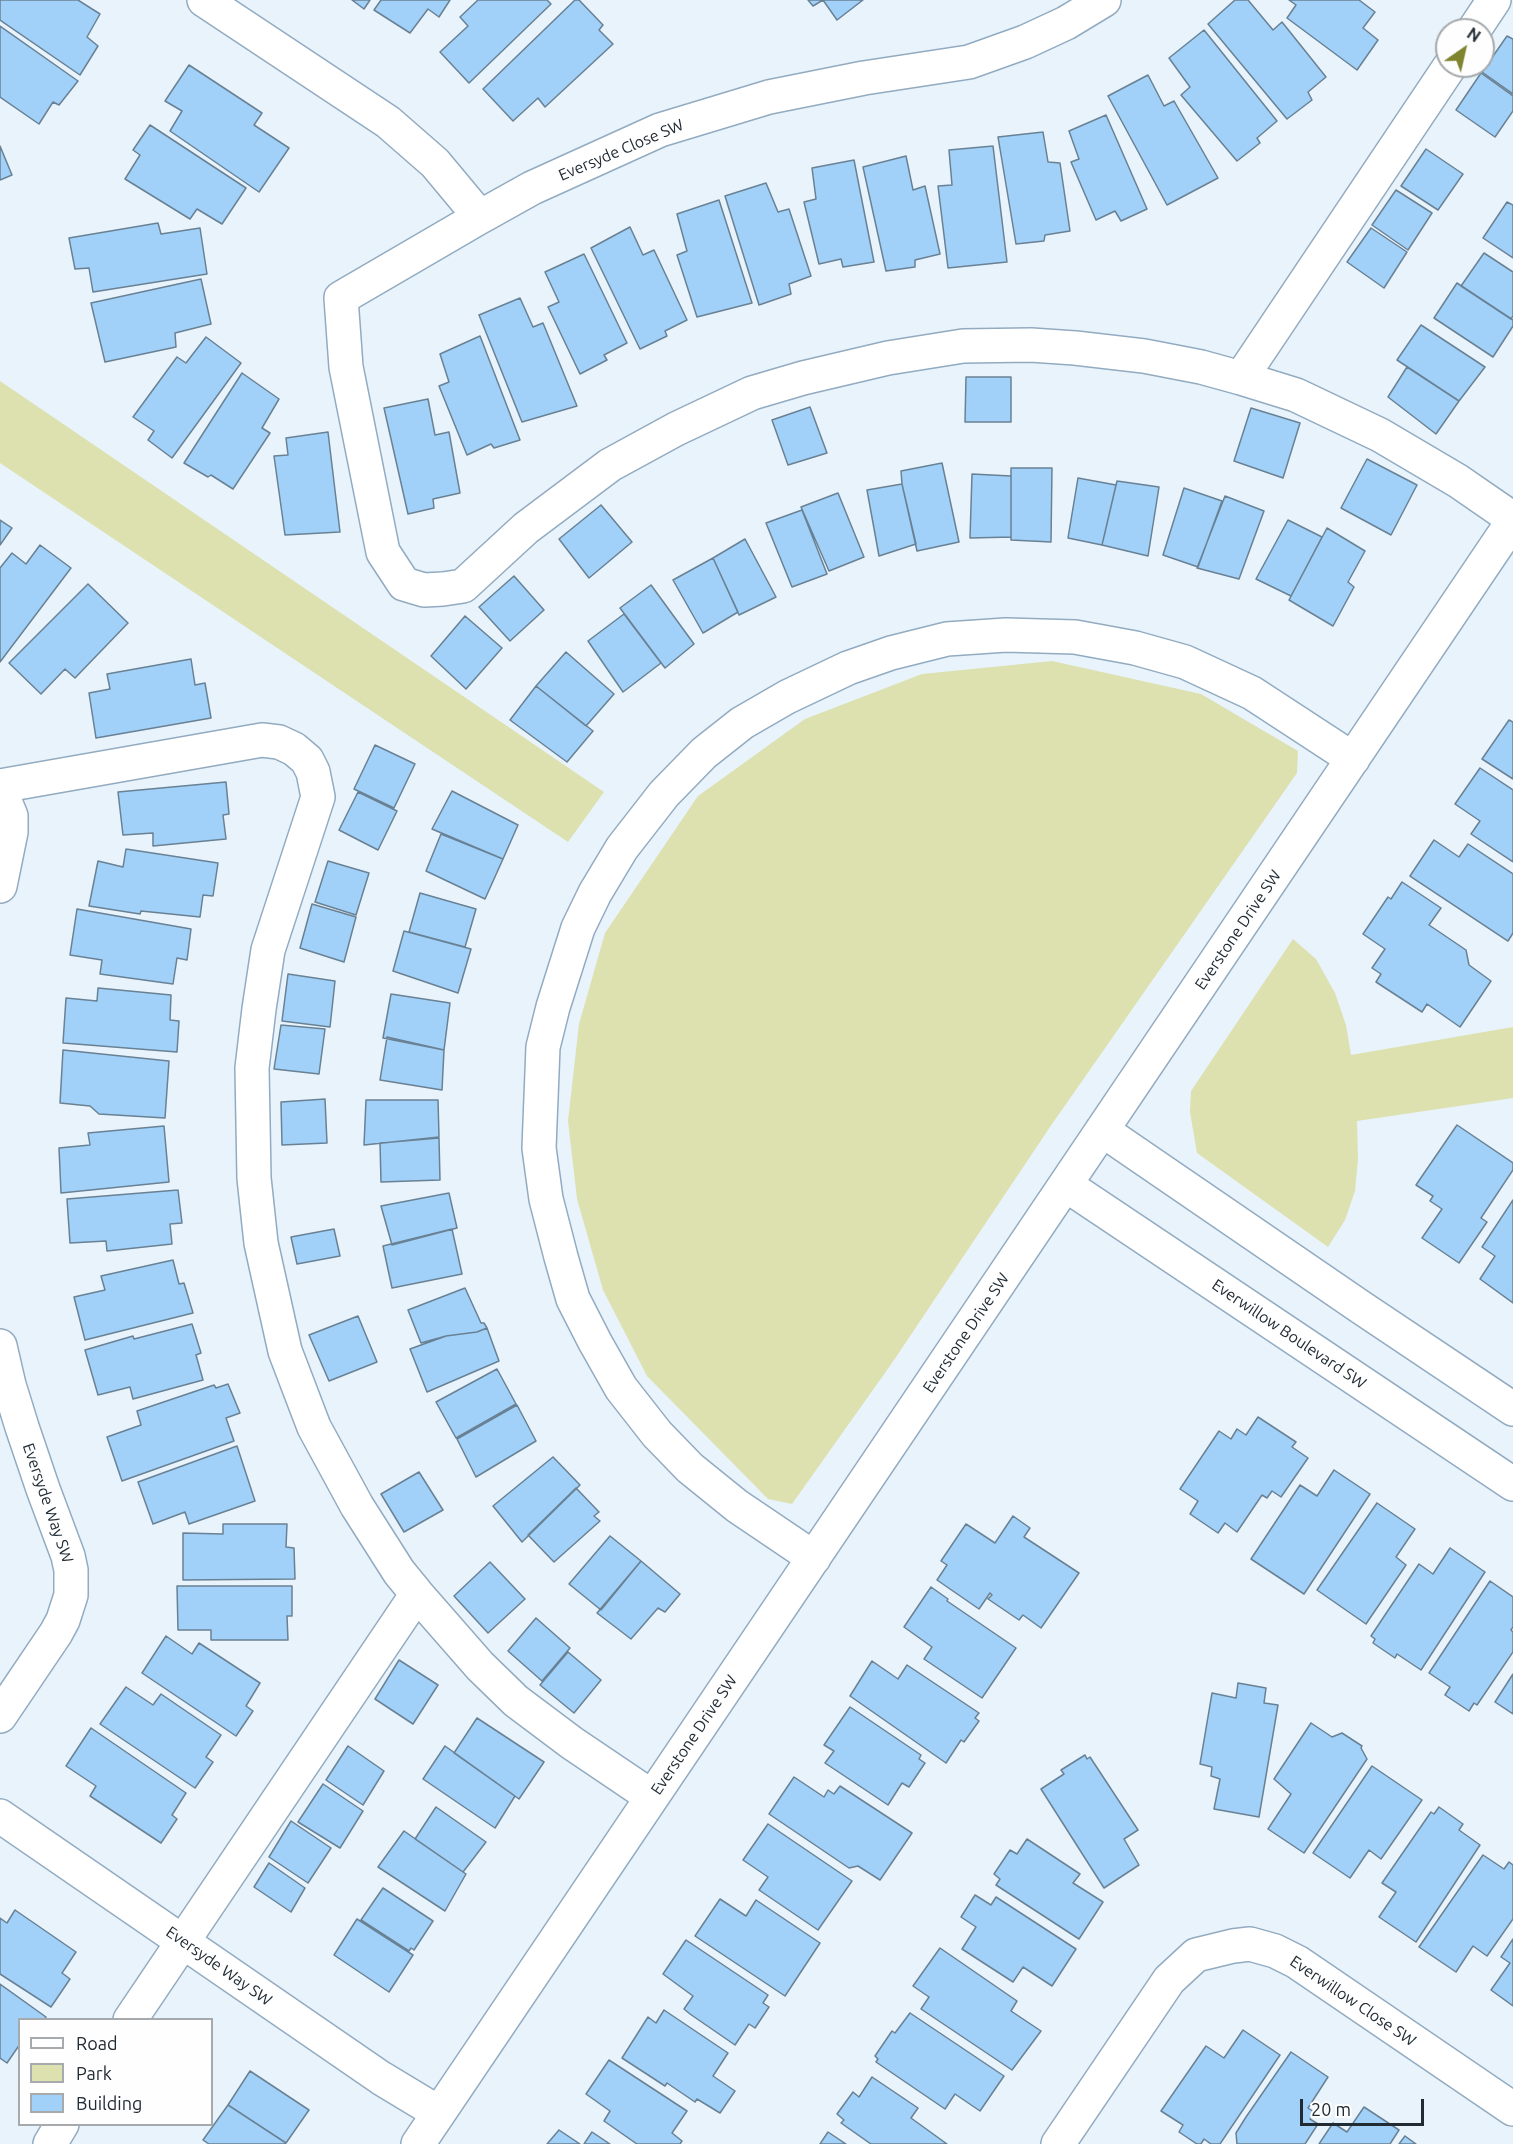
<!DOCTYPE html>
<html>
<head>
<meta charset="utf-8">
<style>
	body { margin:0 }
	#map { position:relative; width:1513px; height:2144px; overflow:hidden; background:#e8f3fc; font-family:Ubuntu,sans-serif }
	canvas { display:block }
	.legend { position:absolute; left:18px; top:2018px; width:195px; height:108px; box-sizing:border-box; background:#fefefe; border:2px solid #a6aaad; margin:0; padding:8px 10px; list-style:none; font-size:18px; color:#212b33 }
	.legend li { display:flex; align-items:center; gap:12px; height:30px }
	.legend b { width:30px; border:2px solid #a6aaad }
	.north { position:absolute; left:1435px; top:18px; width:60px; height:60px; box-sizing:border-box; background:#fefefe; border:2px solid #a6aaad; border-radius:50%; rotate:34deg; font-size:16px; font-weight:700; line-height:24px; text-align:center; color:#212b33 }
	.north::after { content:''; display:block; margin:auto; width:21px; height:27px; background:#7f842f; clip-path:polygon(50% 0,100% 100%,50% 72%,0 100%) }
	.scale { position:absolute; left:1300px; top:2099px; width:124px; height:27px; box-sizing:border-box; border:3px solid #212b33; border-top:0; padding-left:8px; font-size:18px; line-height:21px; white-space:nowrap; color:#212b33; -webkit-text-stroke:4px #fefefe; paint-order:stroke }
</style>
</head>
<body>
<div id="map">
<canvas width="1513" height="2144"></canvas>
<ul class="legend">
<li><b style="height:8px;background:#fff"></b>Road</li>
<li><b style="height:16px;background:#dce1af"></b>Park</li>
<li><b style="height:16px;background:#a1d1f8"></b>Building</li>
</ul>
<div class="north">N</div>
<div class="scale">20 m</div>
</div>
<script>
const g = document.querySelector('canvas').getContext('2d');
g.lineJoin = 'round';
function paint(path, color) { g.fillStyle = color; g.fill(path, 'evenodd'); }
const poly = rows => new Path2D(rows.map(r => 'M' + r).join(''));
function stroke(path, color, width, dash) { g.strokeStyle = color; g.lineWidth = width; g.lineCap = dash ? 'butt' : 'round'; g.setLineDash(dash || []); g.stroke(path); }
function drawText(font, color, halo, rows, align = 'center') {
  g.font = font + ' Ubuntu,sans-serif'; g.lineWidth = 4.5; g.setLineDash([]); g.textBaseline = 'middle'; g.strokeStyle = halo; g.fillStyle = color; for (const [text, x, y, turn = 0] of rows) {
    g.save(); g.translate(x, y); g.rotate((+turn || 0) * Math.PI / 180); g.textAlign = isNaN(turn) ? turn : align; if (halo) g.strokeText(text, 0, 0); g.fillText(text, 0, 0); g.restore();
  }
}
paint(poly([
	[0,381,604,792,568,842,0,463],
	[1052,661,1201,694,1298,751,1297,773,1050,1127,892,1363,792,1504,768,1499,647,1376,603,1290,577,1199,568,1121,579,1024,605,933,698,796,805,719,922,674],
	[1293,939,1316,959,1335,993,1346,1025,1351,1055,1513,1027,1513,1098,1357,1121,1358,1159,1355,1191,1345,1220,1328,1247,1197,1153,1190,1112,1191,1091]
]), '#dce1af');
const building = poly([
	[0,0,78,0,100,14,87,37,98,46,80,75,0,20,0,0],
	[352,0,370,0,364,9,352,0],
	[381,0,450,0,439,17,428,9,410,33,374,10,381,0],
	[478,0,547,0,551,4,469,83,440,52,468,26,460,17,478,0],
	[575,0,579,0,603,25,599,30,613,44,545,107,538,98,513,121,483,89,575,0],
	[808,0,863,0,837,20,823,0,813,6,808,0],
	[1235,0,1248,0,1273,30,1282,22,1326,77,1308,92,1312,100,1287,119,1208,24,1235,0],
	[1289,0,1359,0,1375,12,1363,28,1378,40,1357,70,1287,18,1296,5,1289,0],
	[0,26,78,81,59,105,53,102,39,124,0,97,0,26],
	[1204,30,1277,121,1257,138,1260,143,1237,161,1181,95,1190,87,1169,58,1204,30],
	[1507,36,1513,39,1513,94,1482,72,1507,36],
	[189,65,262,113,254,125,289,148,259,192,170,131,182,111,165,101,189,65],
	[1481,73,1513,96,1513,111,1495,137,1456,110,1481,73],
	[1148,75,1164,106,1174,101,1218,178,1167,205,1108,96,1148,75],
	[1106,115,1147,209,1121,221,1115,211,1096,220,1071,162,1079,159,1069,131,1106,115],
	[150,125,246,188,222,224,197,209,190,219,125,179,140,155,133,150,150,125],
	[1043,132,1048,162,1060,163,1070,231,1045,235,1044,241,1016,244,998,137,1043,132],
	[0,146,12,175,0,180,0,146],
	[993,146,1007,262,948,268,938,186,952,185,949,150,993,146],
	[1426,149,1463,174,1438,210,1401,186,1426,149],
	[906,156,913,190,925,186,940,254,915,260,915,267,886,271,863,167,906,156],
	[854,160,874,262,843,267,841,259,819,264,804,202,816,199,812,168,854,160],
	[766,183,778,212,789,209,811,276,789,284,791,294,759,305,725,196,766,183],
	[1396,190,1432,213,1408,250,1372,225,1396,190],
	[719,200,752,303,697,317,677,255,687,251,677,214,719,200],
	[1507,202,1513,205,1513,258,1483,238,1507,202],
	[158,223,161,234,200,228,207,274,93,292,89,268,75,269,69,238,158,223],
	[630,227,643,255,654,250,687,320,665,331,667,336,640,349,591,248,630,227],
	[1371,228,1407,252,1384,288,1347,262,1371,228],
	[1484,253,1513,272,1513,316,1511,319,1461,286,1484,253],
	[584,254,627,343,604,355,607,360,580,374,548,307,559,302,545,272,584,254],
	[201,279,211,324,175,333,176,347,105,362,91,303,201,279],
	[1457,283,1513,320,1513,326,1493,357,1434,318,1457,283],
	[520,298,533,327,543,323,577,406,522,422,479,315,520,298],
	[1421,325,1485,367,1459,401,1397,360,1421,325],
	[480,336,520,440,494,448,491,444,467,455,439,386,449,382,440,354,480,336],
	[206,337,241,363,172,458,148,440,154,431,133,417,177,357,186,363,206,337],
	[1407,367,1459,401,1436,434,1388,397,1407,367],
	[242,373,279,399,262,428,270,433,233,489,211,475,208,477,184,463,242,373],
	[966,377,1011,377,1011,422,965,422,966,377],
	[428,399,435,435,449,432,460,493,433,499,434,508,408,514,384,408,428,399],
	[810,407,827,453,788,465,772,420,810,407],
	[1251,408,1300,423,1283,478,1234,461,1251,408],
	[328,432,340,532,285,535,274,456,288,455,286,438,328,432],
	[1367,459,1417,485,1391,535,1341,508,1367,459],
	[942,463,959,542,917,551,902,484,901,471,942,463],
	[1011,468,1052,468,1051,542,1011,540,1011,468],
	[972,474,1011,476,1011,537,970,538,972,474],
	[1078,478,1116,485,1102,545,1068,538,1078,478],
	[1117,481,1159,487,1148,556,1102,545,1117,481],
	[902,484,916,544,879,556,867,490,902,484],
	[1184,488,1222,501,1198,567,1163,555,1184,488],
	[838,493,864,557,829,571,801,507,838,493],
	[1225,496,1264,511,1239,579,1197,568,1225,496],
	[601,505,632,542,589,578,559,539,601,505],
	[802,510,827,574,792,587,766,523,802,510],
	[0,520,12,528,0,545,0,520],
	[1288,520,1322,537,1291,596,1256,579,1288,520],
	[1327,528,1365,551,1348,582,1354,587,1333,626,1289,600,1327,528],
	[745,539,776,597,739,615,713,558,745,539],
	[40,545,71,568,0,662,0,568,12,553,26,564,40,545],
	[713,558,738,612,703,633,673,580,713,558],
	[514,576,544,610,510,641,479,607,514,576],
	[88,584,128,623,75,678,65,669,41,694,9,663,88,584],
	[651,585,694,644,665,668,620,608,651,585],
	[624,614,661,663,623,692,588,641,624,614],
	[465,616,502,648,466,689,431,656,465,616],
	[566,652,614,694,586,726,536,686,566,652],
	[191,659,195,685,205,683,211,718,96,738,89,693,110,689,107,674,191,659],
	[536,686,593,731,567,762,510,720,536,686],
	[1509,720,1513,722,1513,779,1482,759,1509,720],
	[375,745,415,764,394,808,354,789,375,745],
	[1480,768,1513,790,1513,862,1471,834,1480,821,1455,804,1480,768],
	[226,782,229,814,223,815,226,839,153,846,153,833,123,835,118,792,226,782],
	[452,791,518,825,503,859,432,829,452,791],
	[358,792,397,811,378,850,339,830,358,792],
	[441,834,503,859,485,899,426,871,441,834],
	[1434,840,1459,857,1468,844,1513,874,1513,933,1508,941,1410,876,1434,840],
	[126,849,218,863,213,896,203,895,200,917,141,911,140,914,89,906,98,861,123,867,126,849],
	[328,861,369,873,356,915,315,902,328,861],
	[1402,882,1441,908,1429,925,1466,950,1469,965,1491,981,1460,1027,1427,1004,1422,1012,1376,982,1381,974,1372,968,1385,949,1363,934,1388,897,1391,899,1402,882],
	[420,893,476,909,465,947,409,932,420,893],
	[312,904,356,917,344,962,300,948,312,904],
	[77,909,191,929,187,960,177,958,173,984,100,974,102,960,70,955,77,909],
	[404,931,471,949,458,993,393,971,404,931],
	[288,974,335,981,330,1027,282,1021,288,974],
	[98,988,171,995,170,1020,179,1021,177,1052,63,1043,66,998,97,1001,98,988],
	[391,994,450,1003,444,1050,383,1038,391,994],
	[281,1025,325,1029,319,1074,274,1069,281,1025],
	[387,1037,444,1050,442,1090,380,1080,387,1037],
	[63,1050,169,1061,165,1118,99,1114,90,1106,60,1103,63,1050],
	[325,1099,327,1143,282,1145,281,1102,325,1099],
	[366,1100,438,1100,439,1137,364,1145,366,1100],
	[1457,1125,1513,1163,1513,1170,1481,1218,1487,1222,1459,1263,1422,1238,1442,1209,1430,1201,1433,1196,1416,1185,1457,1125],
	[164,1126,169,1182,61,1193,59,1148,90,1145,88,1133,164,1126],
	[439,1138,440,1180,381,1182,380,1143,439,1138],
	[178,1190,182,1223,170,1224,172,1244,107,1251,106,1241,70,1243,67,1199,178,1190],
	[449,1193,457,1228,392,1245,381,1206,449,1193],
	[1513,1200,1513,1303,1480,1279,1495,1256,1482,1247,1513,1200],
	[334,1229,340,1256,297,1264,291,1237,334,1229],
	[452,1229,462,1274,392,1288,383,1246,452,1229],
	[173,1260,179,1284,184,1283,193,1313,85,1340,74,1297,105,1290,101,1276,173,1260],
	[465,1288,481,1323,484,1323,487,1328,477,1332,446,1336,421,1343,408,1310,465,1288],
	[358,1316,377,1362,329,1381,309,1335,358,1316],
	[192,1324,201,1353,196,1355,203,1380,133,1399,130,1387,98,1395,85,1350,133,1336,134,1339,192,1324],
	[487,1328,499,1361,427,1392,410,1349,446,1336,477,1332,487,1328],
	[497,1369,516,1404,456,1438,436,1402,497,1369],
	[228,1384,240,1413,226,1418,234,1441,122,1481,107,1437,141,1425,137,1411,214,1385,216,1388,228,1384],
	[517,1405,536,1441,476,1477,457,1439,517,1405],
	[1258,1417,1296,1442,1292,1447,1308,1458,1281,1497,1272,1491,1267,1498,1262,1495,1237,1532,1225,1523,1218,1533,1190,1514,1198,1501,1180,1489,1219,1431,1231,1439,1237,1429,1246,1435,1258,1417],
	[237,1446,255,1501,189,1524,185,1512,153,1524,138,1482,237,1446],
	[553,1457,580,1485,522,1542,493,1506,553,1457],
	[1334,1470,1370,1494,1304,1594,1251,1559,1300,1485,1317,1496,1334,1470],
	[419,1472,443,1510,404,1532,381,1494,419,1472],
	[576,1488,599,1512,594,1516,600,1521,554,1562,528,1535,576,1488],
	[1377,1503,1415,1529,1396,1557,1406,1565,1366,1624,1317,1590,1377,1503],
	[1013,1516,1030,1528,1024,1537,1079,1573,1041,1628,1023,1615,1019,1620,988,1599,992,1595,990,1593,979,1609,937,1580,947,1565,941,1561,966,1524,995,1543,1013,1516],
	[223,1524,287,1524,286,1547,294,1548,295,1579,183,1580,183,1533,223,1534,223,1524],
	[610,1536,641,1561,601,1610,569,1584,610,1536],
	[1450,1548,1485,1572,1421,1670,1397,1654,1395,1658,1373,1643,1375,1639,1371,1636,1419,1564,1433,1574,1450,1548],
	[641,1561,680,1594,665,1612,658,1608,631,1639,597,1613,641,1561],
	[490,1562,525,1599,488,1633,454,1596,490,1562],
	[1490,1581,1513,1597,1513,1627,1511,1630,1513,1632,1513,1652,1477,1705,1474,1703,1469,1711,1445,1695,1450,1687,1429,1673,1490,1581],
	[177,1586,292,1586,292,1616,287,1616,288,1640,211,1640,211,1630,178,1630,177,1586],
	[931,1587,948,1599,947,1601,1016,1648,982,1698,924,1659,932,1647,904,1627,931,1587],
	[536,1618,570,1648,542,1681,508,1651,536,1618],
	[166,1636,192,1654,199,1643,260,1683,246,1706,253,1711,236,1736,142,1673,166,1636],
	[568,1652,601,1680,574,1713,540,1685,568,1652],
	[399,1660,438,1685,413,1724,375,1699,399,1660],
	[872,1661,898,1679,907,1665,979,1713,975,1718,979,1721,964,1742,961,1740,946,1763,850,1696,872,1661],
	[1513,1674,1513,1714,1495,1702,1513,1674],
	[1238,1683,1266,1688,1264,1703,1278,1705,1259,1817,1214,1809,1220,1779,1211,1776,1212,1767,1200,1764,1212,1693,1236,1698,1238,1683],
	[126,1687,153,1705,161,1694,221,1735,206,1757,213,1762,195,1788,100,1724,126,1687],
	[850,1707,921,1755,919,1759,925,1763,909,1787,902,1783,888,1805,825,1763,834,1751,824,1745,850,1707],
	[477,1718,544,1762,519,1799,454,1753,477,1718],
	[1311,1723,1332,1737,1342,1733,1362,1746,1361,1748,1367,1759,1304,1853,1268,1829,1291,1794,1274,1779,1311,1723],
	[91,1728,186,1793,172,1815,177,1819,161,1843,90,1796,96,1786,66,1766,91,1728],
	[348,1746,384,1771,363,1805,326,1780,348,1746],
	[445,1746,515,1796,495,1828,423,1779,445,1746],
	[1085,1755,1087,1759,1090,1757,1138,1830,1124,1839,1139,1865,1104,1888,1041,1789,1064,1774,1061,1770,1085,1755],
	[1372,1766,1422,1800,1381,1859,1369,1850,1350,1878,1313,1853,1372,1766],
	[794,1777,824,1797,828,1790,834,1794,840,1786,912,1833,880,1880,858,1866,849,1868,769,1814,794,1777],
	[323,1784,363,1811,340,1848,298,1822,323,1784],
	[436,1807,486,1842,463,1872,415,1839,436,1807],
	[1439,1807,1463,1824,1459,1830,1480,1845,1416,1942,1379,1917,1396,1892,1382,1883,1431,1812,1434,1814,1439,1807],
	[291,1821,331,1848,308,1883,269,1857,291,1821],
	[768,1824,852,1881,818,1930,759,1890,768,1877,743,1860,768,1824],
	[404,1831,466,1874,445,1911,378,1867,404,1831],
	[1027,1839,1080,1874,1073,1883,1103,1902,1079,1939,996,1885,1000,1879,994,1874,1010,1850,1017,1854,1027,1839],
	[1483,1855,1504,1869,1509,1862,1513,1865,1513,1919,1487,1956,1473,1946,1456,1972,1419,1947,1483,1855],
	[269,1863,305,1888,291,1912,254,1887,269,1863],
	[383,1888,433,1921,414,1950,411,1948,409,1951,361,1920,383,1888],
	[975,1895,991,1905,996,1897,1076,1949,1052,1986,1023,1967,1013,1982,962,1949,976,1927,961,1917,975,1895],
	[720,1899,746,1916,756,1900,820,1943,785,1996,695,1936,720,1899],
	[15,1910,76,1952,62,1973,70,1979,51,2007,0,1974,0,1918,7,1923,15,1910],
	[357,1919,413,1955,389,1992,334,1955,357,1919],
	[1513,1939,1513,2006,1491,1990,1510,1963,1501,1957,1513,1939],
	[686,1940,768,1995,763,2003,769,2007,755,2028,749,2024,735,2045,690,2014,684,2009,693,1996,663,1974,686,1940],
	[940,1948,1017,2001,1011,2011,1041,2031,1012,2070,921,2009,929,1997,913,1986,940,1948],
	[0,1984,46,2017,44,2020,20,2020,20,2044,7,2063,0,2058,0,1984],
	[664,2010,728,2053,713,2076,735,2091,720,2113,697,2099,695,2102,667,2083,665,2086,622,2058,648,2017,656,2023,664,2010],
	[910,2013,1004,2076,980,2111,955,2094,945,2109,876,2062,878,2059,875,2056,892,2031,895,2033,910,2013],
	[1243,2030,1280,2055,1220,2144,1211,2144,1204,2139,1201,2144,1197,2144,1179,2132,1183,2125,1161,2111,1206,2046,1224,2058,1243,2030],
	[1291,2052,1328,2077,1308,2108,1314,2112,1310,2119,1318,2124,1305,2144,1237,2144,1236,2133,1246,2117,1291,2052],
	[609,2060,687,2111,672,2133,682,2141,680,2144,637,2144,604,2121,610,2111,586,2094,609,2060],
	[250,2071,309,2110,286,2143,228,2105,250,2071],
	[872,2077,918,2108,911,2118,947,2144,871,2144,841,2123,844,2120,837,2114,853,2092,859,2097,872,2077],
	[228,2105,286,2143,285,2144,209,2144,203,2140,228,2105],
	[1364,2107,1399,2130,1390,2144,1319,2144,1333,2123,1347,2132,1364,2107],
	[559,2130,580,2144,547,2144,559,2130],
	[592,2132,610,2144,584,2144,592,2132],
	[828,2132,846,2144,820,2144,828,2132],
	[1405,2136,1416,2144,1399,2144,1405,2136]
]);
paint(building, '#a1d1f8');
stroke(building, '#698194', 1.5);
const minor = poly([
	[204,0,388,122,435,163,480,217,532,188,660,130,769,97,864,78,969,62,1025,42,1066,23,1104,0],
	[1474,30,1494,0],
	[480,217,341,298,346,367,383,552,404,584,424,590,443,589,463,586,526,528,610,465,676,429,752,393,803,378,888,358,963,346,1031,345,1075,348,1144,356,1201,367,1241,378,1296,395,1380,435,1458,481,1513,519],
	[1241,378,1450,66],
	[0,786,262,740,279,742,294,749,307,760,313,772,318,797,268,950,259,1009,252,1068,254,1178,261,1243,285,1351,314,1427,357,1506,399,1572,417,1594,480,1666,516,1701,572,1743,652,1797],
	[0,789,11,816,11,832,0,886],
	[1102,1130,1362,1308,1513,1409],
	[1066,1185,1513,1484],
	[0,1346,9,1385,22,1427,43,1489,68,1556,71,1570,71,1595,63,1620,56,1633,0,1716],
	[814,1558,737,1506,690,1468,657,1434,621,1388,595,1342,573,1299,561,1257,546,1199,539,1148,543,1047,553,1007,578,928,595,893,622,848,664,794,704,753,742,723,787,697,848,668,891,653,947,639,1006,635,1075,637,1135,648,1185,662,1252,693,1353,759],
	[0,1816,381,2078,439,2113],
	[130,2020,417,1594],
	[50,2144,62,2124],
	[418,2144,1513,521],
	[1058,2144,1169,1980,1196,1955,1233,1946,1250,1944,1275,1951,1297,1962,1513,2109]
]);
stroke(minor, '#92abc0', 36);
stroke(minor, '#fff', 33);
drawText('16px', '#212b33', '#fefefe', [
	["Eversyde Close SW",621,150,-23],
	["Everstone Drive SW",1238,930,-56],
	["Everstone Drive SW",966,1333,-56],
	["Everwillow Boulevard SW",1289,1334,34],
	["Eversyde Way SW",48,1503,71],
	["Everstone Drive SW",694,1735,-56],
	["Eversyde Way SW",219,1966,35],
	["Everwillow Close SW",1353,2001,34]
]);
</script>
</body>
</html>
